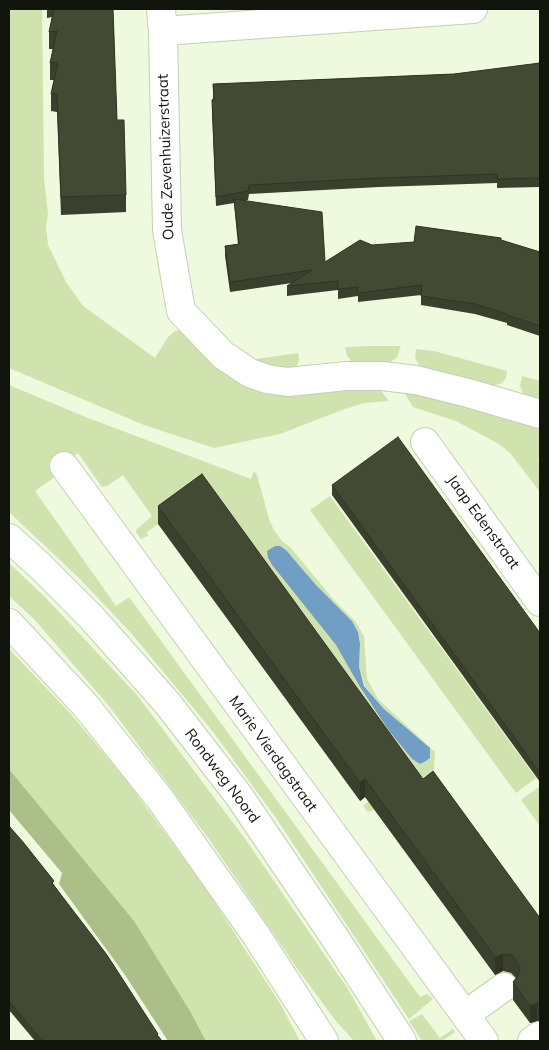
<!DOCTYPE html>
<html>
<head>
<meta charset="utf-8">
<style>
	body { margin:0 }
	#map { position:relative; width:549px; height:1050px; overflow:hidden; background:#eff9de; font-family:Mulish,sans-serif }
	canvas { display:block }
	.frame { position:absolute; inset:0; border:10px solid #12150c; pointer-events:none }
</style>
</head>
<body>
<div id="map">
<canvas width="549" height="1050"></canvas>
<div class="frame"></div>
</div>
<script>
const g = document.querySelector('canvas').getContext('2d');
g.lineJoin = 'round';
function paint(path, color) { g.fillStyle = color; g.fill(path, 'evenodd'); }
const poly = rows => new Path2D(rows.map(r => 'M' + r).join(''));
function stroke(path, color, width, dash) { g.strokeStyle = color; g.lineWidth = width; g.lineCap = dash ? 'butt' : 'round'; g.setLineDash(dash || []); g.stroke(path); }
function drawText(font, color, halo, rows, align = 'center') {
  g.font = font + ' Mulish,sans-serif'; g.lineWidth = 5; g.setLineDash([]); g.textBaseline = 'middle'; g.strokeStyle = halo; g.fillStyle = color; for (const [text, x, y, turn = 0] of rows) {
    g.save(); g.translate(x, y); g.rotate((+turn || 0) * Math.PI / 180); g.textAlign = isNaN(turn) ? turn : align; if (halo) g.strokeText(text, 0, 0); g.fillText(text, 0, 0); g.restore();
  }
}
paint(poly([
	[9,9,42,9,44,178,48,214,46,227,48,245,66,282,83,306,155,358,168,337,175,331,184,329,224,368,375,387,381,391,389,401,364,403,342,410,280,434,214,448,144,425,9,368],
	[370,346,401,346,397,357,388,364,353,363,347,356,345,347],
	[416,349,434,351,507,371,506,378,502,383,490,387,421,368,415,358],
	[298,353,299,360,296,368,285,373,250,360],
	[522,376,540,381,540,402,527,398,523,393,520,386],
	[9,385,88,418,251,479,254,471,257,475,269,519,274,530,282,541,290,547,334,600,355,621,364,636,367,679,378,699,435,752,434,769,401,795,378,808,368,812,363,806,412,768,206,489,147,532,148,536,141,539,136,532,136,530,152,516,123,475,107,486,102,487,78,453,51,471,55,477,35,491,116,606,129,597,420,997,427,994,433,999,409,1019,276,818,214,733,131,633,80,579,9,512],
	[280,546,286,550,316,585,352,621,358,632,360,643,359,667,365,686,384,709,426,745,430,758,426,761,420,764,412,759,389,731,360,687,336,645,272,565,268,558],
	[408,390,540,426,540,455,538,461,540,465,540,492,510,453,499,444,456,421,413,407,405,394],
	[330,496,536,778,516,793,310,510],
	[9,563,44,596,137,695,246,840,348,989,377,1041,354,1041,335,1020,296,967,209,839,109,706,34,619,9,596],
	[9,649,70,713,127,781,208,892,281,1005,300,1041,206,1041,190,1011,133,921,9,769],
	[540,786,540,826,521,800],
	[422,1014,440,1038,453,1029,455,1032,442,1041,422,1041,409,1021]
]), '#d0e2ae');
paint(poly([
	[9,769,134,921,190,1011,206,1041,168,1041,125,975,59,884,62,873,9,810]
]), '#adbf89');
paint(poly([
	[275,546,280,546,286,550,316,585,352,621,358,632,360,644,359,667,364,686,384,709,430,748,430,758,426,761,420,764,412,759,389,731,360,687,336,645,272,565,268,558,267,551]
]), '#709ec5');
const street = poly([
	[161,9,163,31,473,9],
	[163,31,167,230,181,311,223,355,250,373,267,379,288,382,346,376,382,376,416,380,468,393,540,414],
	[425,442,540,602],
	[64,466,484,1041],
	[465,1015,504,987],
	[532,1041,539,1036]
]);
const primary = poly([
	[9,538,38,564,92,618,168,704,239,796,335,938,402,1041],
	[9,623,85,705,160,799,256,935,324,1041]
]);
stroke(street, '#c5cfb5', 30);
stroke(primary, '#c5cfb5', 30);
stroke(street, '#fff', 28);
stroke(primary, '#fff', 28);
paint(poly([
	[47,9,113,9,117,120,126,195,126,212,61,215,57,112,51,111,51,94,54,80,50,80,50,63,53,49,49,49,49,32,52,17,47,18],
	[540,63,540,187,497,188,497,183,379,187,249,194,248,200,244,201,325,262,372,245,501,240,540,252,540,336,507,325,507,323,475,314,421,305,421,295,358,302,358,296,338,299,338,290,287,296,287,286,292,283,230,292,225,256,225,246,238,245,234,203,216,206,212,109,212,100,213,99,213,84,454,74],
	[332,485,540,633,540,782,332,495],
	[158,506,423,779,540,918,540,1021,537,1021,530,1023,513,1000,513,982,516,978,511,973,503,971,495,975,365,797,360,801,158,524],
	[9,826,54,885,162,1041,35,1041,9,1010]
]), '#3a402d');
paint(poly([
	[365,779,365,797,360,801,360,783],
	[503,954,503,971,495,975,495,957],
	[537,1003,537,1021,530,1023,530,1006]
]), '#2f3424');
const building = poly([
	[54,9,113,9,117,120,124,120,126,195,61,197,57,94,51,94,58,62,50,63,57,31,49,32,54,9],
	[540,63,540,178,497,179,498,174,379,178,249,185,248,191,216,197,212,100,214,99,213,84,454,74,540,63],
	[234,199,322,212,325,262,360,240,372,245,414,242,416,226,501,238,501,240,540,252,540,326,507,315,507,314,475,304,421,296,422,285,358,293,358,287,338,289,338,281,287,286,312,270,230,282,225,246,239,244,234,199],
	[398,437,540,633,540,773,332,485,398,437],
	[202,474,423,779,433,771,540,918,540,1003,537,1003,530,1006,513,982,518,976,520,968,516,960,511,955,503,954,495,957,365,779,360,783,158,506,202,474],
	[9,826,23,842,54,881,52,883,107,955,158,1034,157,1035,162,1041,42,1041,9,1001,9,826]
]);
paint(building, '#434a34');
stroke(building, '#2f3424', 1);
drawText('15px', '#12150c', '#fff', [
	["Oude Zevenhuizerstraat",166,157,-92],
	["Jaap Edenstraat",483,522,54],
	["Marie Vierdagstraat",273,754,54],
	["Rondweg Noord",222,776,53]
]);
</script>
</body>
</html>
